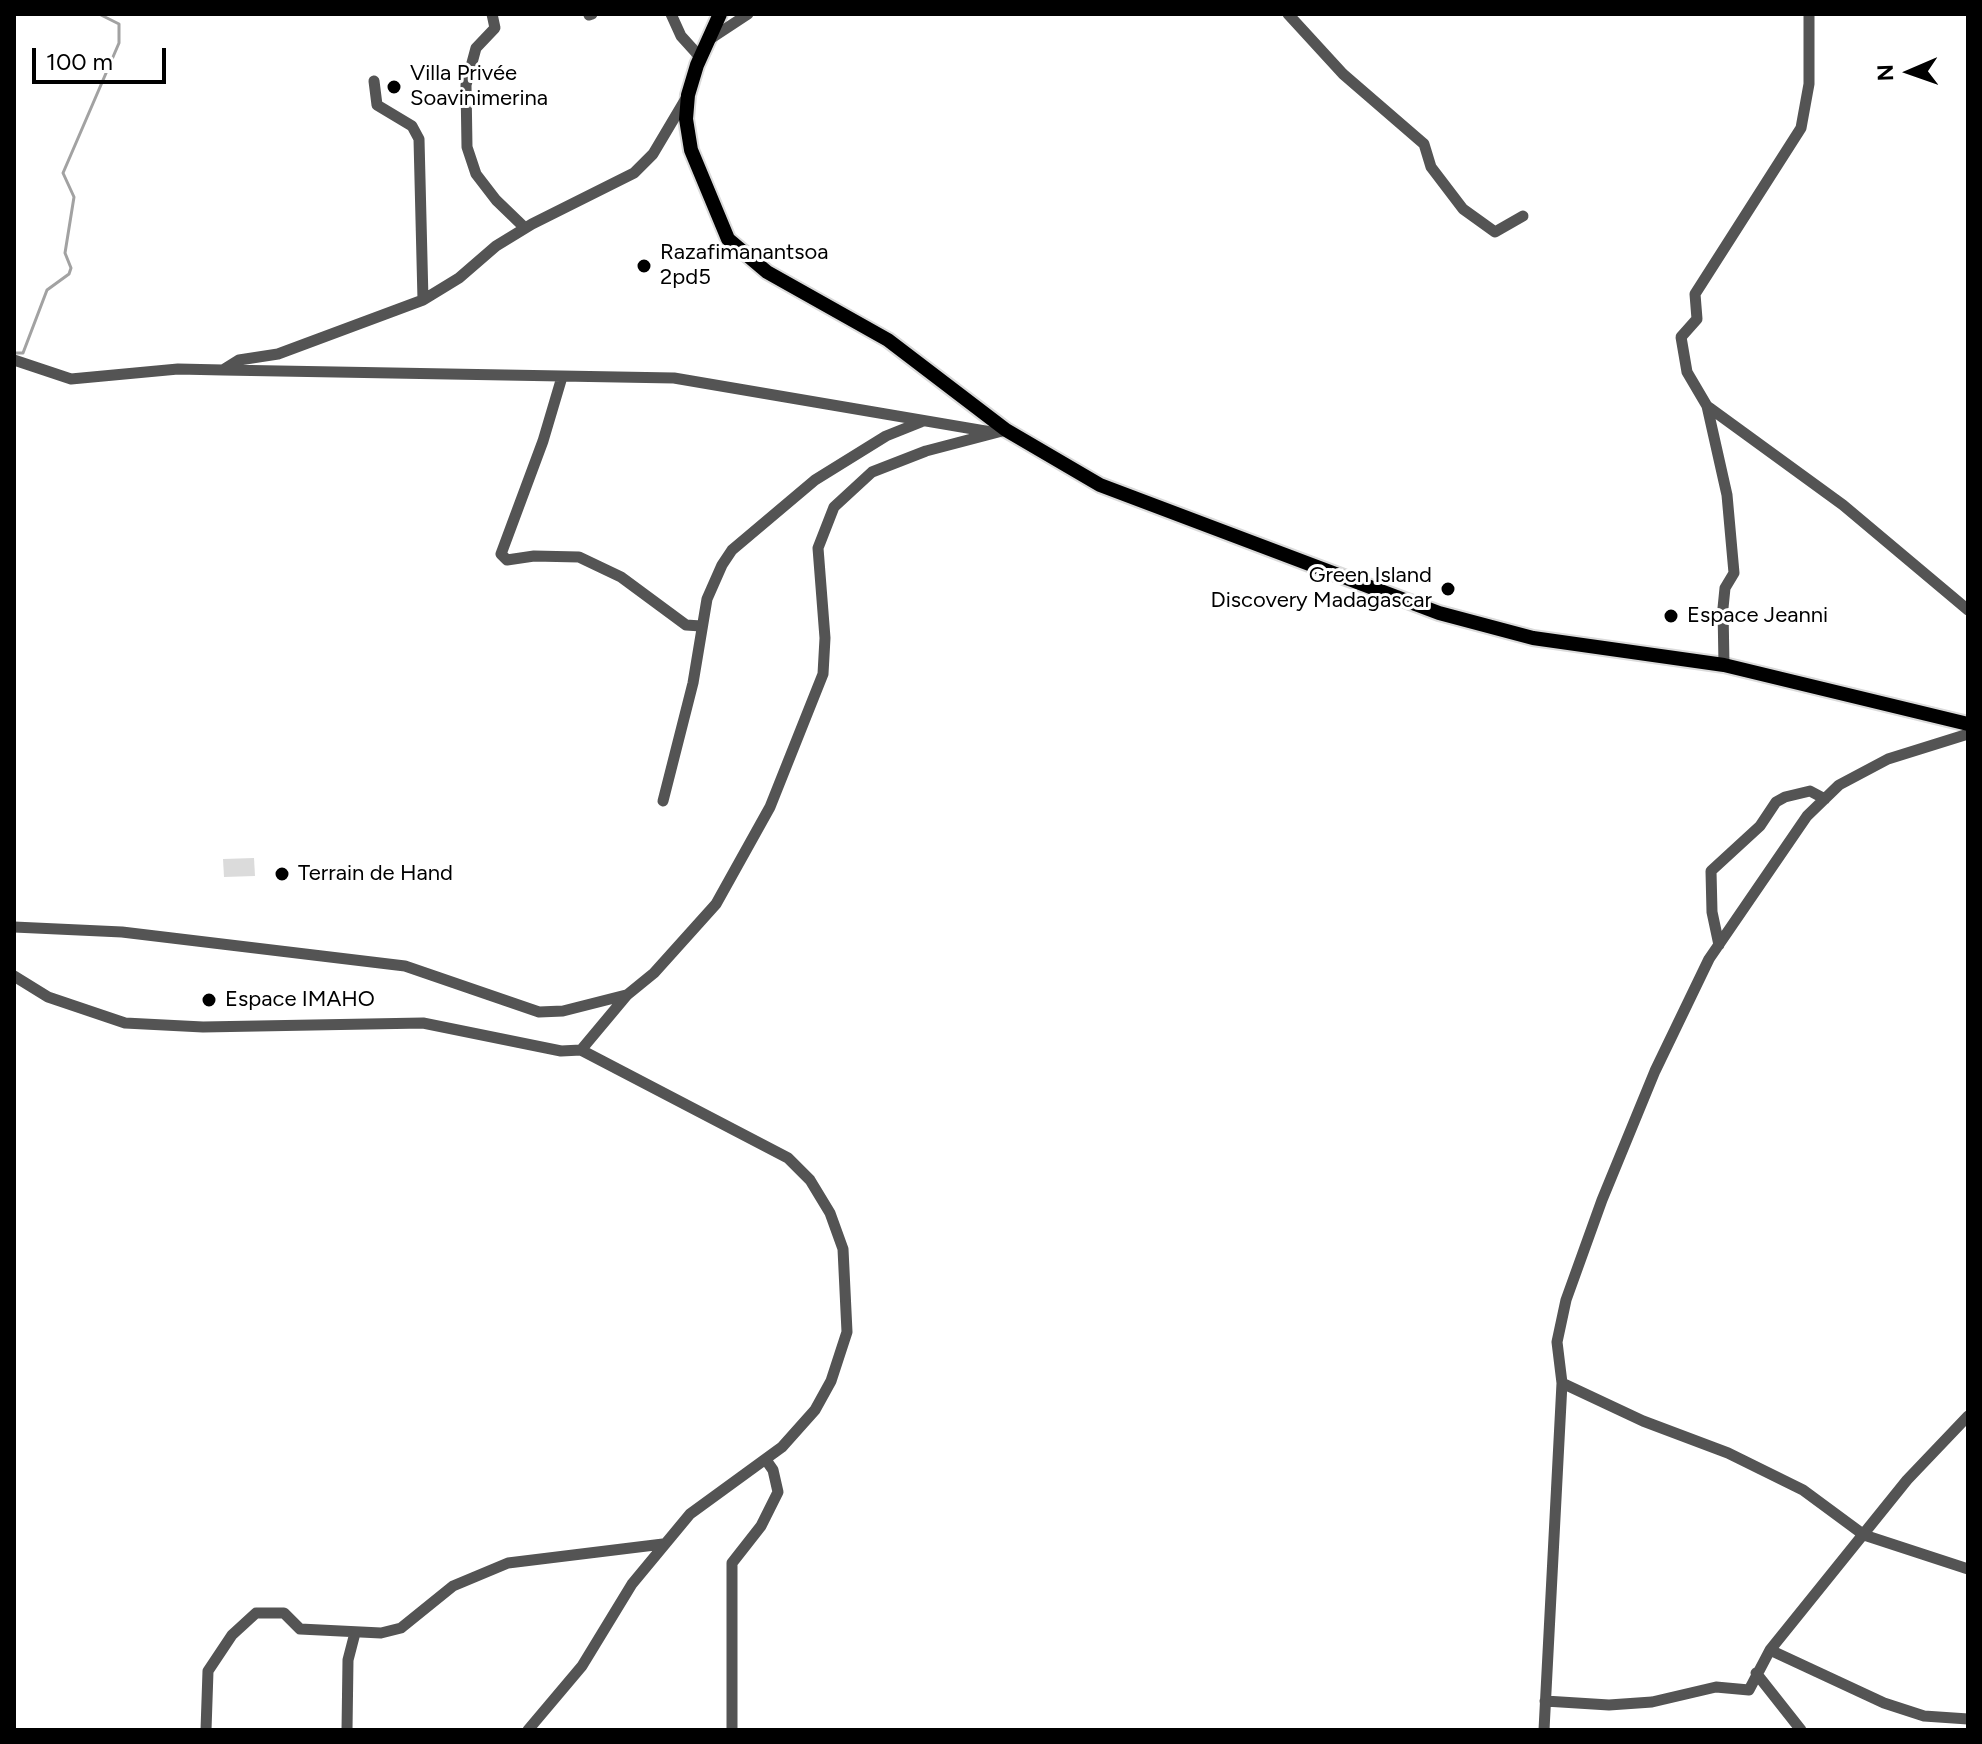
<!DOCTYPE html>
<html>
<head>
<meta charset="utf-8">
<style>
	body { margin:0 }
	#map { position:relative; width:1982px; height:1744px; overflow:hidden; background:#fff; font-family:Figtree,sans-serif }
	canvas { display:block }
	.frame { position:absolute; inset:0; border:16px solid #000; pointer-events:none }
	.north { position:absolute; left:1870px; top:32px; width:80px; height:80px; -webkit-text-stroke:6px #fff; paint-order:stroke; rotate:268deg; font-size:22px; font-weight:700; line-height:32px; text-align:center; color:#000 }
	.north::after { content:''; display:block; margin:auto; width:28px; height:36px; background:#000; clip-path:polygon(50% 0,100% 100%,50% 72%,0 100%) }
	.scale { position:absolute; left:32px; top:48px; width:134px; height:36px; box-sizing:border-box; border:4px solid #000; border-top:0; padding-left:10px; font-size:24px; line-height:28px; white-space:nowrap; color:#000; -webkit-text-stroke:6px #fff; paint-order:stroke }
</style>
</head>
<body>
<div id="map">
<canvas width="1982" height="1744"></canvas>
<div class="frame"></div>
<div class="north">N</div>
<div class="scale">100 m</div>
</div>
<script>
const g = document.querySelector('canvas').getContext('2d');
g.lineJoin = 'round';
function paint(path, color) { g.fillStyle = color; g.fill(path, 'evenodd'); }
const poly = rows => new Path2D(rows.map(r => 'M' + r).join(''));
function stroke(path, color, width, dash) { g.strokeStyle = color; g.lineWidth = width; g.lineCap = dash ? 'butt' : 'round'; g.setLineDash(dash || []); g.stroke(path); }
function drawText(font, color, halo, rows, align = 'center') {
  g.font = font + ' Figtree,sans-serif'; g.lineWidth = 6; g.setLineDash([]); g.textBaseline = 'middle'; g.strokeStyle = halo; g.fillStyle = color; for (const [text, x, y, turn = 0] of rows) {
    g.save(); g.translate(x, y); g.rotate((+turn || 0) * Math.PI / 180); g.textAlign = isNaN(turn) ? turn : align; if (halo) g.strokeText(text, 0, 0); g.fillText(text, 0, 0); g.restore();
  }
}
paint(poly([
	[254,858,255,876,224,877,223,859]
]), '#dbdbdb');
stroke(poly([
	[14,353,23,353,47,290,69,274,71,268,65,253,74,197,63,173,119,43,119,24,99,14]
]), '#a2a2a2', 3);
const major = poly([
	[720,14,697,65,688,95,686,119,691,150,728,239,767,272,888,340,1006,430,1100,485,1439,613,1533,638,1724,665,1968,724]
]);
stroke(major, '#dbdbdb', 18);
stroke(poly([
	[492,14,495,28,476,48,466,85,467,147,476,174,496,200,525,228],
	[671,14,681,36,700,57],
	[1288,14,1343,74,1424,144,1431,167,1463,209,1495,232,1523,216],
	[1809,14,1809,84,1801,128,1695,294,1697,319,1681,337,1687,372,1707,406,1843,505,1968,610],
	[589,15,592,14],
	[707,41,748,14],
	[374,81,377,105,412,126,419,139,423,300],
	[14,360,71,379,178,369,223,370,239,360,278,354,423,300,459,278,496,246,532,224,634,173,653,154,688,95],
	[223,370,674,378,991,432],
	[562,377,543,441,501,554,507,560,534,556,579,557,621,577,686,625,701,626],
	[1707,406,1727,495,1734,573,1725,588,1723,608,1724,665],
	[663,801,693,683,707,599,722,565,732,550,815,480,886,436,921,422],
	[14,927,122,932,405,966,539,1012,563,1011,626,995],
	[1719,945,1712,912,1711,871,1760,826,1776,802,1785,797,1810,791,1825,799],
	[14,976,48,997,125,1023,203,1027,423,1023,561,1051,581,1050],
	[1562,1383,1643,1421,1728,1453,1803,1490,1864,1535,1968,1569],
	[1770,1650,1884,1703,1924,1716,1968,1719],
	[1756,1673,1801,1730],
	[1545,1701,1609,1705,1652,1702,1716,1687,1749,1690,1770,1650,1907,1480,1968,1416],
	[206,1730,208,1671,232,1635,256,1613,284,1613,300,1629,381,1633,401,1628,453,1586,508,1563,663,1544],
	[347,1730,348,1660,355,1633],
	[528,1730,582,1666,632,1584,690,1514,782,1447,815,1410,831,1381,847,1332,843,1249,830,1213,810,1180,788,1158,581,1050,627,995,654,973,716,904,770,807,823,674,825,638,818,548,834,507,872,472,926,451,1006,430],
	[732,1730,732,1563,761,1526,778,1492,773,1470,766,1460],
	[1544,1730,1562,1383,1557,1342,1566,1300,1602,1200,1655,1071,1709,959,1807,816,1839,785,1888,759,1968,734]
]), '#545454', 11);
stroke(major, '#000', 14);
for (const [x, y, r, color] of [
	[394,87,8,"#000"],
	[644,266,8,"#000"],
	[1448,589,8,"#000"],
	[1671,616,8,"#000"],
	[282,874,8,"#000"],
	[209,1000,8,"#000"]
]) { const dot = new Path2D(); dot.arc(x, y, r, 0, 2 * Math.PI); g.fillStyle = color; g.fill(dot); stroke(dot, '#fff', 3); }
drawText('22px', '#000', '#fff', [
	["Villa Privée",410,74],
	["Soavinimerina",410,99],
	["Razafimanantsoa",660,253],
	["2pd5",660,278],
	["Green Island",1432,576,"right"],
	["Discovery Madagascar",1432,601,"right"],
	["Espace Jeanni",1687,616],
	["Terrain de Hand",298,874],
	["Espace IMAHO",225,1000]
], 'left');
</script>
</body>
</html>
